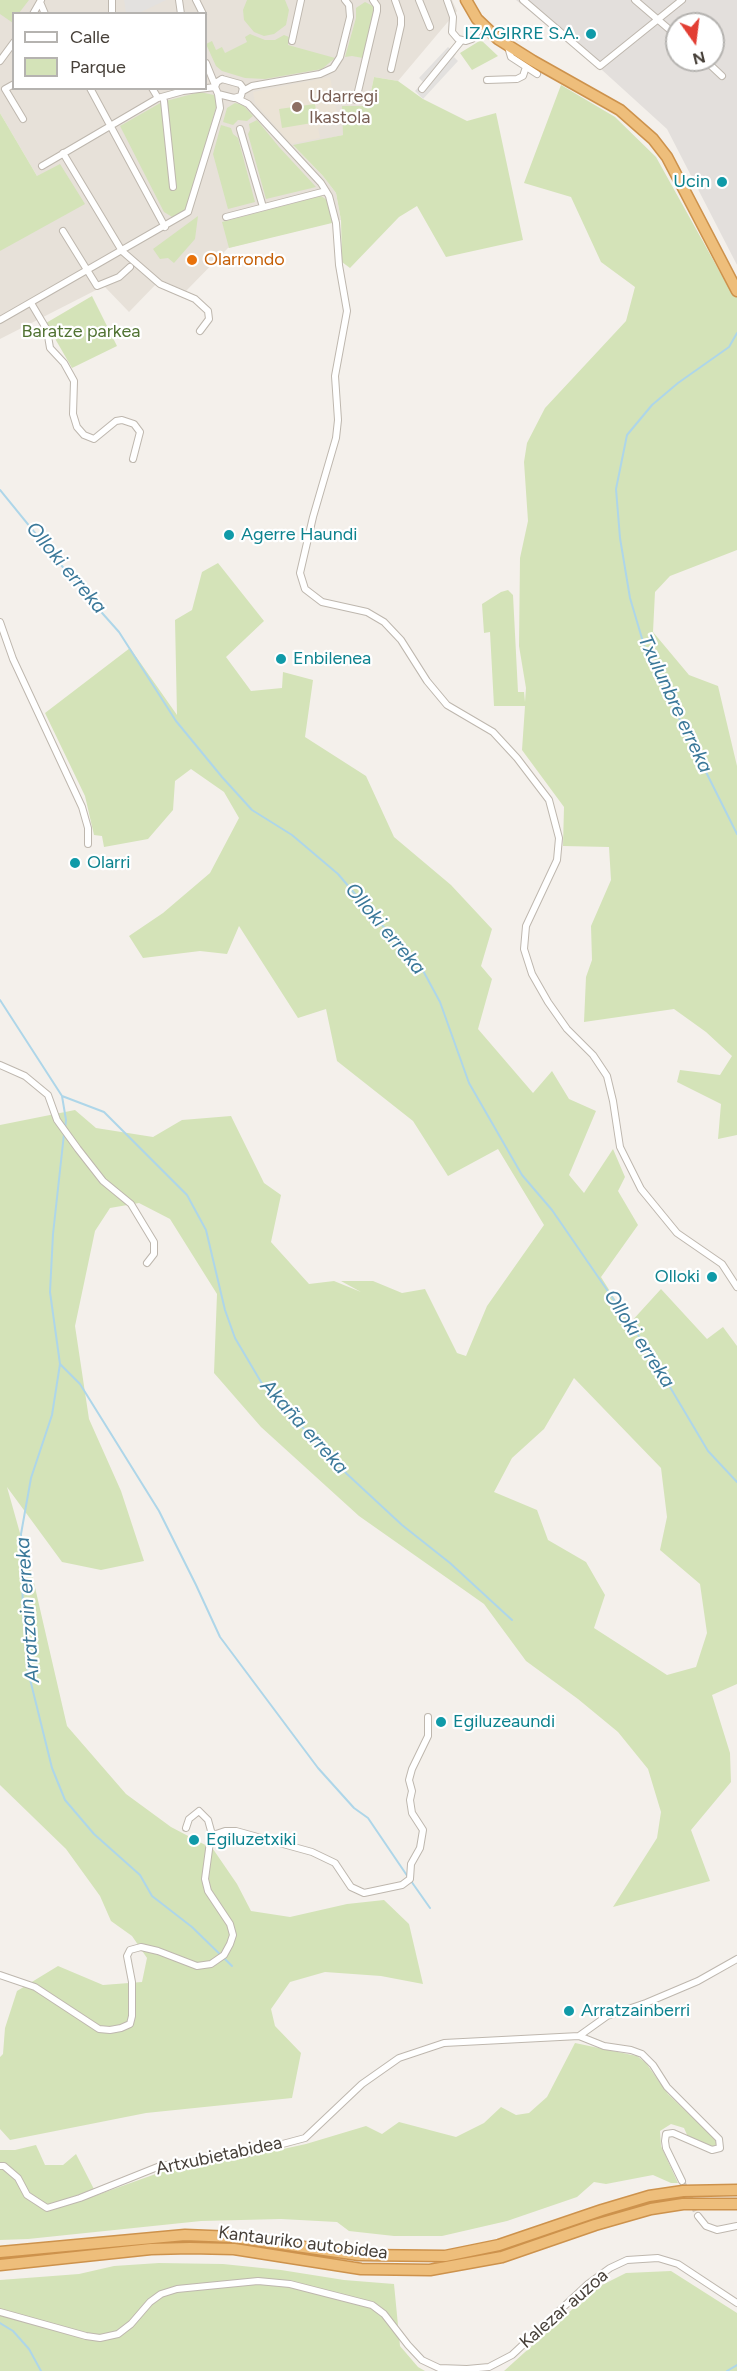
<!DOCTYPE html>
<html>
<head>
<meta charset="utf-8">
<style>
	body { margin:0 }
	#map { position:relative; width:737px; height:2371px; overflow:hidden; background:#f4f0eb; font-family:Figtree,sans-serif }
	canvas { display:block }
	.legend { position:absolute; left:12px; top:12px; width:195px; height:78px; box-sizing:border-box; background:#fff; border:2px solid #b5b3b0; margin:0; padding:8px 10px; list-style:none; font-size:18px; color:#474039 }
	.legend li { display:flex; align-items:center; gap:12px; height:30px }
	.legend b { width:30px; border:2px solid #b5b3b0 }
	.north { position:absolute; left:665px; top:12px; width:60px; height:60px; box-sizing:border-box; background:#fff; border:2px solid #b5b3b0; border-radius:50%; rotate:166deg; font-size:16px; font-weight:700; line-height:24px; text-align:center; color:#474039 }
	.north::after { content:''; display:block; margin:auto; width:21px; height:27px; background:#e23e33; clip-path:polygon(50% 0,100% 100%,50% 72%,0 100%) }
</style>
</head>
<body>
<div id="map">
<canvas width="737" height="2371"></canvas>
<ul class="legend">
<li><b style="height:8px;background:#fff"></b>Calle</li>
<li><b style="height:16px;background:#d4e3b8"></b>Parque</li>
</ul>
<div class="north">N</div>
</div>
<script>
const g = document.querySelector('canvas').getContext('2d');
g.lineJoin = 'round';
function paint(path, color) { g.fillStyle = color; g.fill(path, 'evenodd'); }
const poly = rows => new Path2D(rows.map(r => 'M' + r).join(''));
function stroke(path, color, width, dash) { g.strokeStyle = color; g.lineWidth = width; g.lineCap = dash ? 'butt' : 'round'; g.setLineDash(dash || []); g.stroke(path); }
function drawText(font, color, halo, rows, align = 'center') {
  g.font = font + ' Figtree,sans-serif'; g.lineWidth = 4.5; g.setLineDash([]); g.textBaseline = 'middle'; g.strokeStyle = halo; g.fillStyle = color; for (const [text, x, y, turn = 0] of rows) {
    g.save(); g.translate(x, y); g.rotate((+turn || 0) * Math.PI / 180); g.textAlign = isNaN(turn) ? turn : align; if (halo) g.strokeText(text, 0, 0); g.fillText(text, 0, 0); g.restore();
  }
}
paint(poly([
	[0,0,452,0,457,11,398,81,374,77,368,106,343,135,294,146,323,176,336,193,341,220,228,248,186,291,160,280,129,312,104,286,0,339,0,251,37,176,0,113],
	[14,14,206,14,206,88,14,88]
]), '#e7e1d9');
paint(poly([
	[516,0,737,0,737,265,667,129,602,70],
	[677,24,713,24,713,60,677,60]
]), '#e3dfdc');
paint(poly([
	[330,77,337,114,323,118,324,126,318,128,320,138,291,144,255,103,253,92]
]), '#ebe3d6');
paint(poly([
	[0,0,29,0,19,13,14,14,13,23,0,14],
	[247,0,285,0,289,10,286,25,274,34,264,36,254,32,244,20,243,10],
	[365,2,373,6,373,12,363,58,352,56,345,57,356,18,356,8],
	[250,34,265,40,275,40,284,35,289,37,288,45,335,58,322,69,265,79,245,78,222,71,216,66,206,44,212,41,216,50,222,47,225,53,247,42,245,37],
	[481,40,498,56,472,70,460,53],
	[374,77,398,81,423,99,467,121,496,113,523,240,446,257,417,206,399,217,350,268,342,262,341,220,336,193,323,176,293,145,343,135,342,106,368,106],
	[561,85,615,117,656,157,726,283,737,288,737,550,670,576,655,592,653,632,689,675,718,686,737,766,737,1135,718,1139,721,1104,677,1082,680,1070,720,1075,732,1056,706,1032,674,1009,584,1022,586,977,592,960,591,926,611,880,609,847,563,846,564,807,522,750,525,706,494,706,490,632,484,633,482,604,501,592,508,590,513,595,518,692,524,692,525,702,526,688,519,646,520,558,528,521,524,462,527,443,545,408,626,321,635,287,601,262,571,197,524,183],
	[200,92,214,95,217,104,185,213,174,218,164,212,120,126,162,102],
	[235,103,243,105,253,116,247,121,238,120,233,125,223,122,227,108],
	[315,104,318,122,282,128,279,109],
	[0,113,37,176,60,164,85,204,0,251],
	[257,120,279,147,316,187,266,199,248,134,250,130,249,124],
	[221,125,231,128,233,134,238,138,255,202,228,209,213,154],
	[321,196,327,200,332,223,229,248,222,222],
	[198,216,195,239,174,263,168,258,160,259,153,249],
	[92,296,117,346,72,368,46,323],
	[218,563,264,621,226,657,251,691,282,688,283,672,313,680,305,737,366,776,394,837,451,885,492,929,481,966,492,979,478,1029,533,1093,552,1071,569,1099,596,1111,569,1175,584,1193,613,1149,625,1177,618,1191,638,1225,601,1277,630,1323,661,1289,707,1339,723,1327,737,1346,737,1684,712,1695,730,1753,731,1782,691,1830,710,1881,613,1907,657,1838,661,1812,648,1769,618,1732,578,1699,526,1661,484,1604,359,1516,261,1427,214,1373,217,1294,170,1219,139,1203,110,1208,95,1231,75,1326,89,1419,121,1491,144,1561,101,1570,62,1562,7,1487,34,1583,67,1726,126,1794,171,1827,213,1849,237,1884,251,1911,290,1917,347,1904,384,1900,409,1924,423,1984,381,1976,325,1972,290,1982,271,2009,275,2026,301,2053,292,2098,146,2113,10,2140,0,2129,0,2057,3,2054,5,2028,17,1991,58,1966,103,1985,142,1982,147,1958,132,1936,111,1921,100,1896,66,1849,0,1785,0,1125,75,1110,96,1128,153,1137,182,1120,231,1116,264,1183,281,1195,271,1242,309,1284,334,1281,361,1292,341,1281,373,1281,402,1293,425,1289,457,1353,466,1356,487,1306,544,1225,498,1149,448,1176,413,1121,337,1061,326,1009,298,1018,239,926,227,954,200,951,143,958,129,936,163,913,210,873,239,818,224,792,191,769,175,781,173,810,148,839,104,847,102,836,94,835,85,796,45,713,130,648,177,715,175,620,192,610,202,572],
	[574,1378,661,1468,667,1517,660,1550,700,1584,707,1633,696,1667,667,1675,594,1628,605,1595,586,1562,548,1540,537,1510,494,1492,512,1458,544,1429],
	[575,2043,637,2056,646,2063,668,2094,715,2139,717,2145,712,2148,688,2137,684,2128,671,2124,660,2131,661,2146,678,2183,671,2183,653,2175,606,2184,594,2182,577,2197,507,2221,442,2236,394,2236,349,2231,337,2222,281,2219,201,2221,28,2239,0,2240,0,2150,15,2150,36,2145,45,2165,63,2165,76,2154,97,2195,164,2171,242,2158,306,2144,366,2126,382,2134,399,2122,456,2137,484,2123,501,2107,516,2115,529,2113,547,2097],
	[159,2263,223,2264,281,2270,344,2280,394,2284,400,2346,418,2367,425,2371,0,2371,0,2280,79,2274,114,2266],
	[671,2271,737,2313,737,2371,504,2371,596,2288,626,2273]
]), '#d4e3b8');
paint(poly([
	[124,0,166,0,137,14,126,13],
	[448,47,456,54,454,57,458,61,423,99,415,91,423,82,419,78]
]), '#e3e1df');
stroke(poly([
	[737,333,729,347,678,383,652,405,627,435,616,489,620,538,630,598,646,652,737,834],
	[0,490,79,587,119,632,176,721,222,777,252,810,292,835,338,874,379,922,420,965,440,1002,469,1083,522,1175,552,1210,645,1345,708,1451,737,1482],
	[0,1000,62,1096,66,1120,65,1129],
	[62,1096,104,1112,187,1195,206,1230,225,1310,235,1338,264,1387,347,1474,402,1525,450,1563,512,1620],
	[64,1134,53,1234,50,1292,60,1364,52,1415,31,1478,21,1534,23,1612,28,1671,52,1768,65,1800,94,1834,140,1875,152,1896,192,1927,232,1966],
	[60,1364,80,1384,159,1511,196,1585,220,1637,318,1768,354,1808,368,1818,408,1877],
	[411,1881,430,1908],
	[0,2323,13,2331,29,2349,41,2371],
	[727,2371,737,2365]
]), '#aed6e9', 2);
stroke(poly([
	[682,2181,698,2216]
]), '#d1cdc7', 6, [6, 3]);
const street = poly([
	[112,0,112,14],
	[179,0,181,14],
	[196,0,203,14],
	[419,0,430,27],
	[447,0,453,17,452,32,458,39,466,41,472,39,483,25],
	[523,0,600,66,682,0],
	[635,0,677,36],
	[40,2,45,14],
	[33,14,41,0],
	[292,41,301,0],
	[508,47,511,57,537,74],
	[705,60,722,76],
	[0,61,14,42],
	[206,63,215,85],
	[391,69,401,25,401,17,395,0],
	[222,79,240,84,243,88,241,96,234,98,218,94,215,87,217,82,222,79],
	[487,80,517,79,523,76,526,67],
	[14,84,5,89,23,119],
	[90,88,165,227],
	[152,88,158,98],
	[422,89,461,41],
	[243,91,252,86,320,74,333,68,340,57,350,17,349,5,345,0],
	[236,98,248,104,321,183,329,196,336,223,339,265,347,311,335,376,338,420,336,438,313,517,300,573,305,589,322,602,367,612,384,622,401,640,427,681,447,705,493,732,517,758,549,800,559,838,557,860,526,926,524,949,532,974,548,1002,567,1029,593,1055,607,1076,613,1101,620,1147,641,1189,677,1233,722,1264,737,1287],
	[356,100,377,11,377,6,373,0],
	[164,101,173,187],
	[240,129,263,207],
	[63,153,122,251,160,284,195,299,208,311,209,319,200,331],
	[42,166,158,98,183,91,215,87],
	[226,217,326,191],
	[63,231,97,286,119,277,130,267],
	[31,303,47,330,50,348,64,363,74,381,73,414,77,427,84,435,94,439,116,421,122,420,134,424,140,432,133,459],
	[0,320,188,212,220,108,218,94],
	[0,622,13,659,82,807,88,828,88,844],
	[0,1065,25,1076,48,1095,57,1120,78,1149,103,1181,131,1204,154,1242,154,1254,147,1263],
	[186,1828,189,1819,199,1811,208,1820,213,1838],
	[0,1975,35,1987,99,2029,110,2030,121,2028,130,2024,132,2016,132,1982,127,1956,130,1950,141,1947,158,1951,197,1966,211,1964,224,1955,230,1944,233,1935,230,1924,208,1891,205,1879,210,1842,216,1834,225,1831,236,1831,312,1852,335,1863,351,1887,364,1893,402,1885,410,1879,411,1864,420,1848,423,1830,412,1813,410,1800,412,1791,409,1780,412,1769,428,1736,428,1717],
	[579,2036,604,2046,631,2050,642,2054,653,2065,667,2087,719,2139,720,2148,712,2150,673,2133,666,2134,665,2141,666,2148,682,2181],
	[0,2166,4,2166,18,2178,27,2195,47,2208,80,2198,160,2166,245,2154,305,2138,362,2084,399,2058,444,2043,579,2036,607,2016,646,2003,698,1981,737,1959],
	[698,2216,706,2226,717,2230,737,2226],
	[0,2312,86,2336,100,2338,118,2334,131,2324,150,2302,161,2294,177,2289,258,2281,290,2284,372,2305,384,2314,408,2345,422,2360,439,2368,467,2369,489,2367,512,2355,588,2284,610,2268,627,2260,658,2258,678,2264,737,2303]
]);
const highway = poly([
	[466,0,477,19,498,39,533,61,620,110,653,139,667,157,737,291],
	[0,2252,185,2235,234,2237,359,2255,445,2256,499,2245,602,2210,649,2196,683,2191,737,2190],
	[0,2265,151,2249,190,2248,234,2249,361,2269,430,2270,502,2257,595,2225,651,2209,683,2204,737,2204]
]);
stroke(street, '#beb7ae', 8);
stroke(highway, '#cd924c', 13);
stroke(street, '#fff', 6);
stroke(highway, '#eebe7b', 10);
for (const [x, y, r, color] of [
	[591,34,6,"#0f9aa8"],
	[297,107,6,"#8d6e63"],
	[722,182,6,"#0f9aa8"],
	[192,260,6,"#e8710a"],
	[229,535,6,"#0f9aa8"],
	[281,659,6,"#0f9aa8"],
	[75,863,6,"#0f9aa8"],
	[712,1277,6,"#0f9aa8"],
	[441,1722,6,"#0f9aa8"],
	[194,1840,6,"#0f9aa8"],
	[569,2011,6,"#0f9aa8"]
]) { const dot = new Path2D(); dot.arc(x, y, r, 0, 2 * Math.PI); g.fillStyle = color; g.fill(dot); stroke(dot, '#fff', 2); }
drawText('18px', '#0d838f', '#fff', [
	["IZAGIRRE S.A.",579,34,"right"],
	["Ucin",710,182,"right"],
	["Agerre Haundi",241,535],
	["Enbilenea",293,659],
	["Olarri",87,863],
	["Olloki",700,1277,"right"],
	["Egiluzeaundi",453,1722],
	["Egiluzetxiki",206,1840],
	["Arratzainberri",581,2011]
], 'left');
drawText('18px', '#785e54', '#fff', [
	["Udarregi",309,97],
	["Ikastola",309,118]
], 'left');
drawText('18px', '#c56008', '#fff', [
	["Olarrondo",204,260]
], 'left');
drawText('18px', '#517333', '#fff', [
	["Baratze parkea",81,332]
]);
drawText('18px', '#474039', '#fff', [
	["Artxubietabidea",219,2156,-12],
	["Kantauriko autobidea",303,2243,7],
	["Kalezar auzoa",564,2309,-41]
]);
drawText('italic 20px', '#3a7899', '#fff', [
	["Olloki erreka",66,568,50],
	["Txulunbre erreka",675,704,65],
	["Olloki erreka",385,929,50],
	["Olloki erreka",639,1339,57],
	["Akaña erreka",304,1427,48],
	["Arratzain erreka",28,1610,-94]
]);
</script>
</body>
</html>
